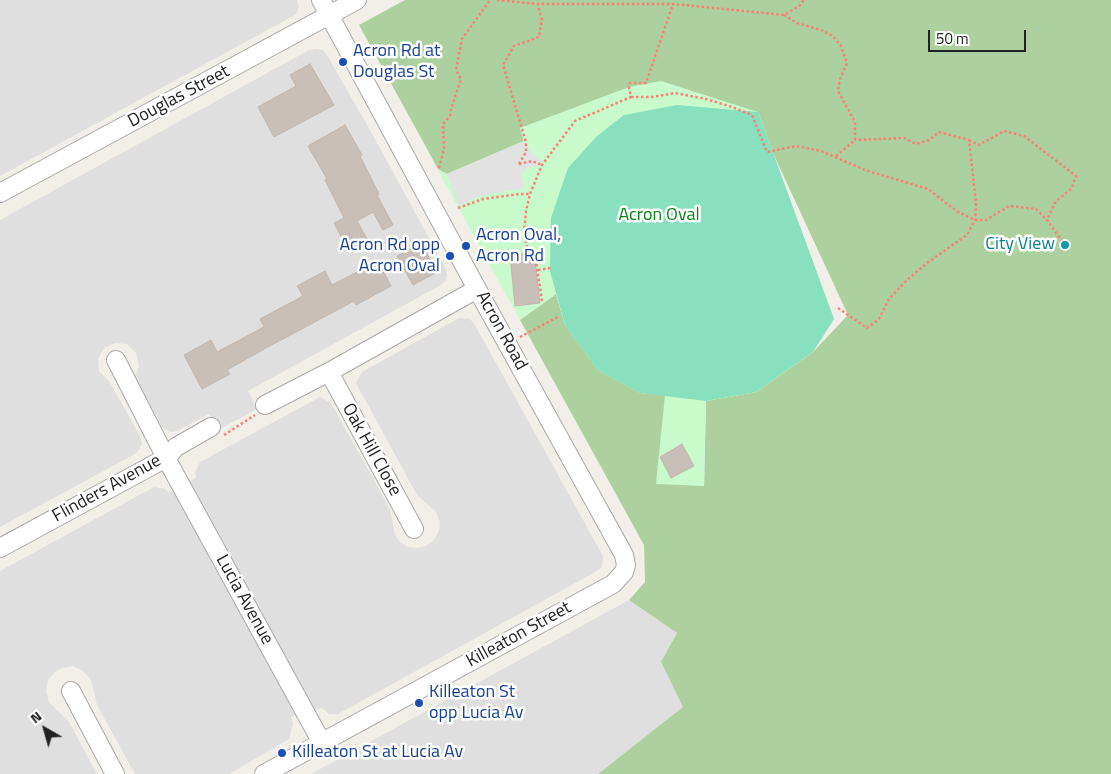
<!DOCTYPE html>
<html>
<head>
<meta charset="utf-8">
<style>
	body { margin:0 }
	#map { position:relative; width:1111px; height:774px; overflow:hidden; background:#f2efe9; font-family:"Titillium Web",sans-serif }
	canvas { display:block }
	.north { position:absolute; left:20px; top:704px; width:50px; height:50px; -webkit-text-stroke:4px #fff; paint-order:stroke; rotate:322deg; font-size:14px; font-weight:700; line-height:20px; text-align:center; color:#222 }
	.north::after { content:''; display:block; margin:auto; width:18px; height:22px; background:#222; clip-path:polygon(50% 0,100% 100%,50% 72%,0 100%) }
	.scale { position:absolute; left:928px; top:30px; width:98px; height:22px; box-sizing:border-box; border:2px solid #222; border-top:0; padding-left:6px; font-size:15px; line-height:18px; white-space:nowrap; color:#222; -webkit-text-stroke:4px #fff; paint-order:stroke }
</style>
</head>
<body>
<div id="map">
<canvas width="1111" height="774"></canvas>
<div class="north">N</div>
<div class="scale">50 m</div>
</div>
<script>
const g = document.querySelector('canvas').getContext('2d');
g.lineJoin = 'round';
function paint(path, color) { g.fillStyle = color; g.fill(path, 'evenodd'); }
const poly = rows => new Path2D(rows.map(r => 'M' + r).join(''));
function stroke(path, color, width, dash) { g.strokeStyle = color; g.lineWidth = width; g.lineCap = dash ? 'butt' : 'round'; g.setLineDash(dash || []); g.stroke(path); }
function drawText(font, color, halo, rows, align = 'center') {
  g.font = font + ' "Titillium Web",sans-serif'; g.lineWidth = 5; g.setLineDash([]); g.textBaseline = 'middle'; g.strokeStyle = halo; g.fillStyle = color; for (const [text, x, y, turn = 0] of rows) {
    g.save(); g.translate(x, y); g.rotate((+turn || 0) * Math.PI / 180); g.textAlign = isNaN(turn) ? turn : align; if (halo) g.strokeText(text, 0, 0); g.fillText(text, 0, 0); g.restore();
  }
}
paint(poly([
	[0,0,297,0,299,7,297,12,293,16,0,176],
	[316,49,323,50,327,55,370,130,446,269,447,275,446,280,441,285,248,391,257,409,218,430,209,414,177,431,171,432,166,430,161,425,135,376,139,366,136,353,127,344,115,343,104,348,98,359,99,371,109,381,140,436,142,444,139,450,135,454,0,527,0,220,309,50],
	[459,318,470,319,475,325,603,556,602,567,597,571,338,714,329,714,322,708,291,717,293,724,289,739,229,774,135,774,97,705,91,680,83,671,73,666,62,668,55,672,48,680,46,691,49,702,69,722,97,774,0,774,0,571,154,487,165,489,169,493,196,478,195,472,200,462,320,397,331,403,390,509,395,535,400,542,408,547,417,548,426,546,434,540,439,531,440,522,436,512,417,495,356,383,362,372],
	[629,600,677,633,661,663,684,707,598,774,311,774]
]), '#e0dfdf');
paint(poly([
	[405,0,1111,0,1111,774,598,774,683,707,661,662,677,633,629,600,645,582,644,545,520,320,556,294,565,325,640,393,665,395,704,486,706,401,756,392,813,352,848,315,772,151,758,112,520,128,524,141,447,174,438,169,359,25]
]), '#add19e');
paint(poly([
	[661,81,758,112,834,319,813,352,756,392,706,401,704,486,656,484,665,395,640,393,598,370,565,325,556,294,520,320,438,170,447,174,524,141,520,128,629,87]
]), '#c8facc');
paint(poly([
	[677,105,758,112,834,319,813,352,756,392,706,401,640,393,598,370,565,325,550,271,551,218,568,168,597,136,624,115]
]), '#88e0be');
paint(poly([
	[524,141,531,153,541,161,537,166,528,167,521,174,525,188,479,196,459,206,447,174]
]), '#e2e2e2');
const building = poly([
	[310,64,334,105,274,137,258,107,296,86,290,75,310,64],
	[345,125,362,155,360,156,379,194,377,195,393,225,383,230,373,212,357,221,367,239,348,249,334,223,344,218,325,180,327,179,308,146,345,125],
	[421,243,437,272,413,285,397,256,421,243],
	[534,252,540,303,515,306,510,255,534,252],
	[378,261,391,286,356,305,354,301,268,347,227,370,230,374,202,389,184,355,211,340,217,352,264,327,260,319,303,296,297,286,325,271,332,285,378,261],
	[682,444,694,466,671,478,660,457,682,444]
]);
paint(building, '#c7bfb8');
stroke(building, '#c4b6ab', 1);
const minor = poly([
	[0,193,357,0],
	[116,360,166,458,322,743],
	[329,372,414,529],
	[265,405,329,372,477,289],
	[0,548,166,458,176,447,211,427],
	[71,691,115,774],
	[264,774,613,584,624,572,626,565,624,555,477,289,321,0]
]);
stroke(minor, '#a9a9a9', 20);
stroke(poly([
	[497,0,537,4,673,4,784,15,799,6,804,0],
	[784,15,797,23,821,30,833,36,841,46,847,63,840,79,838,91,855,122,855,140,836,156],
	[631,97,652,97,675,93,706,99,732,107,752,115,767,152,796,146,821,151,865,170,928,189,958,212,975,220,986,220,1009,206,1036,209,1047,220,1065,245],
	[969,140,979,145,1004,131,1024,136,1076,176,1071,189,1056,201,1047,220],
	[519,164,526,152,526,142,503,65,514,46,539,37,542,20,538,5],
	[519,164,532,161,542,165],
	[439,168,444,149,443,124,450,116,451,109,461,79,456,70,462,39,490,0],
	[458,208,483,199,520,194,530,194],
	[538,270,551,268],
	[542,301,536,261,534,251,528,251,524,233,526,211,530,194,542,165,575,121,631,97,629,87,630,83,646,83,673,4],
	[838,308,867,328,879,319,889,299,906,281,927,263,967,235,975,220,976,203,969,140,939,132,929,140,916,144,904,138,855,140],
	[520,337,558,317],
	[224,435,255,415]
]), '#fa8072', 2.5, [2.5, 2.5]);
stroke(minor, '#fff', 18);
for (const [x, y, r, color] of [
	[343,62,5,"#1a4fb4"],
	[1065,245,5,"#0f9aa8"],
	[466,246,5,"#1a4fb4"],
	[450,256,5,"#1a4fb4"],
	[419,703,5,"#1a4fb4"],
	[282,753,5,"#1a4fb4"]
]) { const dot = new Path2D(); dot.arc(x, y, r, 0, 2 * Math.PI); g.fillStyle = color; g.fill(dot); stroke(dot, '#fff', 2); }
drawText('18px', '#164399', '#fff', [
	["Acron Rd at",353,52],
	["Douglas St",353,73],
	["Acron Oval,",476,236],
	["Acron Rd",476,257],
	["Acron Rd opp",440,246,"right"],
	["Acron Oval",440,267,"right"],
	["Killeaton St",429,693],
	["opp Lucia Av",429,714],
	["Killeaton St at Lucia Av",292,753]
], 'left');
drawText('18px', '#222', '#fff', [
	["Douglas Street",179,97,-28],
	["Acron Road",501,331,61],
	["Oak Hill Close",371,450,61],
	["Flinders Avenue",107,489,-29],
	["Lucia Avenue",244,600,61],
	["Killeaton Street",519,635,-29]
]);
drawText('18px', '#0c8416', '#fff', [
	["Acron Oval",659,216]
]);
drawText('18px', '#0d838f', '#fff', [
	["City View",1055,245]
], 'right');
</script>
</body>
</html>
